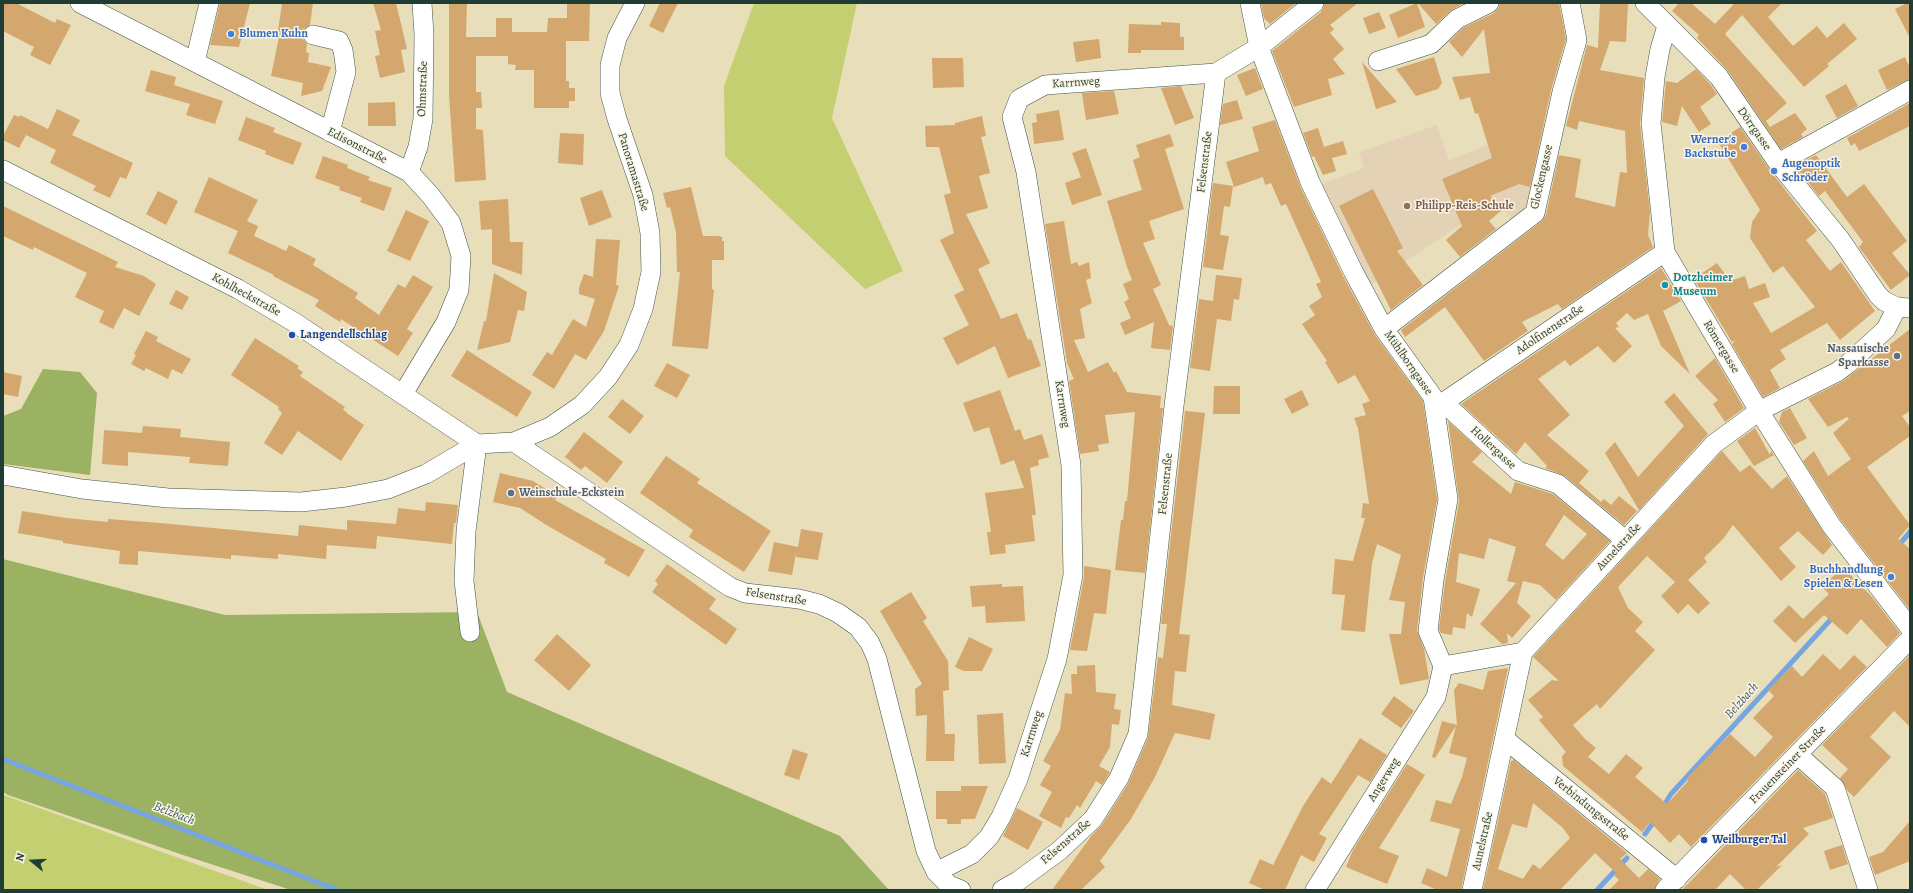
<!DOCTYPE html>
<html>
<head>
<meta charset="utf-8">
<style>
	body { margin:0 }
	#map { position:relative; width:1913px; height:893px; overflow:hidden; background:#e9deba; font-family:Alegreya,serif }
	canvas { display:block }
	.frame { position:absolute; inset:0; border:4px solid #1f3d34; pointer-events:none }
	.north { position:absolute; left:12px; top:841px; width:40px; height:40px; -webkit-text-stroke:3px #fcf5e5; paint-order:stroke; rotate:288deg; font-size:11px; font-weight:700; line-height:16px; text-align:center; color:#1f3d34 }
	.north::after { content:''; display:block; margin:auto; width:14px; height:18px; background:#1f3d34; clip-path:polygon(50% 0,100% 100%,50% 72%,0 100%) }
</style>
</head>
<body>
<div id="map">
<canvas width="1913" height="893"></canvas>
<div class="frame"></div>
<div class="north">N</div>
</div>
<script>
const g = document.querySelector('canvas').getContext('2d');
g.lineJoin = 'round';
function paint(path, color) { g.fillStyle = color; g.fill(path, 'evenodd'); }
const poly = rows => new Path2D(rows.map(r => 'M' + r).join(''));
function stroke(path, color, width, dash) { g.strokeStyle = color; g.lineWidth = width; g.lineCap = dash ? 'butt' : 'round'; g.setLineDash(dash || []); g.stroke(path); }
function drawText(font, color, halo, rows, align = 'center') {
  g.font = font + ' Alegreya,serif'; g.lineWidth = 3; g.setLineDash([]); g.textBaseline = 'middle'; g.strokeStyle = halo; g.fillStyle = color; for (const [text, x, y, turn = 0] of rows) {
    g.save(); g.translate(x, y); g.rotate((+turn || 0) * Math.PI / 180); g.textAlign = isNaN(turn) ? turn : align; if (halo) g.strokeText(text, 0, 0); g.fillText(text, 0, 0); g.restore();
  }
}
paint(poly([
	[1553,120,1532,211,1515,223,1495,201,1369,286,1317,186,1364,168,1359,152,1437,125,1449,160]
]), '#e3d2b5');
paint(poly([
	[754,3,857,3,832,118,903,271,865,289,725,156,724,86],
	[3,795,268,890,3,890]
]), '#c3cf70');
paint(poly([
	[43,369,80,372,97,393,90,475,3,464,3,416,21,409],
	[3,559,225,615,477,612,507,692,840,836,889,890,291,890,186,856,8,795,3,792]
]), '#9ab262');
stroke(poly([
	[1898,546,1910,532],
	[3,759,337,890],
	[1662,808,1671,794,1834,616],
	[1645,834,1655,820],
	[1597,890,1627,858]
]), '#76a5df', 5);
paint(poly([
	[3,3,16,3,55,23,57,19,71,25,50,65,30,55,34,47,3,31],
	[220,3,250,3,239,47,210,45],
	[282,3,313,3,310,25,305,28,302,38,307,44,306,52,309,53,308,62,331,67,322,91,301,96,303,83,271,76,280,32,278,31],
	[373,3,396,3,407,49,401,50,405,72,380,78,375,56,380,55,375,31,381,30],
	[449,3,467,3,466,37,496,37,496,18,512,18,512,32,547,32,548,18,567,18,567,3,590,3,589,41,566,41,566,81,569,81,569,88,575,88,575,101,569,101,569,108,534,108,534,70,515,70,516,65,508,64,508,56,476,56,476,92,481,92,482,108,476,108,476,129,483,130,486,180,455,182,449,95],
	[660,3,678,3,663,33,649,26],
	[1261,3,1296,3,1270,24,1264,18],
	[1325,3,1358,3,1330,25,1334,29,1330,33,1344,49,1333,59,1345,74,1328,79,1332,95,1294,107,1272,51,1321,12],
	[1417,3,1425,27,1398,38,1389,15],
	[1418,3,1464,3,1450,11,1436,24],
	[1500,3,1559,3,1566,39,1551,90,1530,187,1519,184,1490,196,1502,210,1489,221,1496,229,1460,257,1446,240,1462,226,1442,179,1492,158,1478,113,1475,114,1470,97,1460,100,1452,77,1490,73,1484,29,1462,57,1449,42,1463,28,1494,13,1498,9],
	[1600,3,1628,3,1626,42,1610,41,1600,70,1644,78,1640,124,1650,212,1648,235,1653,247,1562,309,1558,304,1522,322,1528,331,1484,361,1445,307,1405,337,1401,330,1542,221,1546,215,1559,155,1581,159,1575,197,1615,207,1620,172,1627,173,1625,131,1579,121,1577,130,1566,126,1587,45,1598,48],
	[1679,3,1691,3,1715,24,1733,5,1732,3,1782,3,1768,17,1793,46,1817,26,1827,38,1844,23,1857,39,1827,64,1829,66,1804,87,1742,15,1725,34,1787,103,1766,121,1770,127,1795,113,1807,129,1801,134,1803,137,1781,149,1728,71,1697,38,1699,35,1672,11],
	[1907,3,1910,3,1910,38,1895,9],
	[1379,12,1386,28,1369,34,1363,18],
	[1161,22,1180,23,1180,37,1184,37,1184,50,1141,50,1141,53,1128,53,1129,24,1161,25],
	[1099,39,1101,58,1076,62,1073,42],
	[1434,57,1442,83,1438,89,1416,96,1396,69],
	[1905,57,1910,68,1910,79,1887,90,1878,70],
	[932,58,963,58,964,87,933,88],
	[1362,62,1397,102,1376,109],
	[1255,68,1263,89,1246,96,1237,75],
	[1696,69,1710,84,1717,94,1700,107,1711,124,1699,132,1682,106,1677,126,1662,122,1666,81,1677,83],
	[151,70,176,77,174,85,223,101,215,124,186,115,190,104,145,91],
	[1846,84,1858,106,1837,118,1825,96],
	[1181,86,1194,118,1175,125,1161,88],
	[1114,91,1119,114,1086,120,1082,93],
	[1237,100,1243,119,1220,125,1223,104],
	[395,102,396,126,368,126,368,103],
	[1910,103,1910,126,1859,151,1855,143,1851,146,1847,138],
	[57,109,80,120,72,135,133,163,126,179,120,177,110,198,93,190,96,186,50,163,56,150,26,135,19,148,3,140,3,136,14,115,19,117,20,115,48,129],
	[1059,110,1064,140,1034,144,1032,123,1037,122,1036,114],
	[982,116,986,136,981,137,990,173,979,176,988,208,966,214,990,263,978,269,1001,319,1017,313,1028,340,1031,339,1041,366,1008,378,995,346,957,365,943,338,969,325,954,295,964,290,940,240,954,233,944,195,951,193,939,147,926,147,925,126,955,125,955,123],
	[246,117,275,128,273,132,302,143,293,165,265,154,266,151,238,140],
	[1275,120,1300,186,1343,276,1375,335,1423,401,1437,499,1423,578,1417,630,1424,649,1429,679,1400,685,1389,634,1401,634,1405,602,1389,600,1401,555,1377,544,1372,563,1365,632,1341,630,1345,595,1332,594,1335,559,1353,561,1365,518,1361,518,1363,503,1369,504,1358,428,1354,418,1366,415,1362,404,1370,401,1355,375,1338,384,1325,362,1327,361,1302,324,1315,315,1309,306,1322,297,1316,284,1321,282,1286,204,1281,206,1271,183,1265,185,1263,177,1234,187,1226,162,1259,151,1252,127],
	[1740,127,1769,169,1817,231,1806,240,1830,271,1841,262,1875,311,1840,340,1827,323,1780,350,1786,359,1770,370,1780,388,1763,397,1732,344,1736,340,1732,342,1694,279,1717,263,1730,281,1745,276,1749,289,1765,283,1770,297,1753,303,1771,333,1815,307,1783,266,1773,273,1750,238,1752,222,1760,210,1718,142],
	[1318,128,1324,147,1343,141,1347,154,1332,158,1336,171,1323,175,1314,156,1312,157,1303,133],
	[560,133,584,134,583,165,558,163],
	[1170,134,1174,146,1165,149,1184,209,1149,221,1155,239,1143,243,1161,285,1153,289,1169,325,1173,326,1170,350,1151,348,1154,322,1125,335,1120,323,1131,318,1124,302,1129,299,1123,284,1132,280,1127,267,1107,201,1142,190,1133,160,1140,157,1136,145],
	[1086,148,1102,195,1072,205,1065,183,1081,177,1072,153],
	[1816,155,1847,197,1864,184,1907,241,1892,253,1910,275,1891,290,1859,247,1863,242,1825,191,1819,196,1795,166],
	[323,156,348,165,347,168,370,177,368,180,392,188,384,211,360,202,362,198,339,190,340,187,315,178],
	[209,177,258,200,247,221,258,226,254,236,286,251,289,245,316,259,313,265,358,293,355,298,379,315,398,284,405,288,413,275,433,287,407,329,413,333,398,356,341,319,340,322,315,306,319,300,273,276,274,275,228,253,238,231,194,212],
	[1213,183,1233,186,1230,207,1224,206,1220,235,1229,236,1223,270,1203,267],
	[691,187,703,236,718,236,722,237,722,241,724,241,724,260,712,260,712,289,714,290,708,349,672,346,680,272,677,272,676,232,670,207,667,208,663,193],
	[1373,189,1403,248,1397,251,1423,285,1391,310,1339,206],
	[602,190,612,217,589,226,580,198],
	[158,191,178,201,166,225,146,214],
	[508,199,510,242,523,242,522,275,492,264,492,229,481,230,479,201],
	[3,206,118,262,115,267,144,276,156,284,139,316,124,308,113,329,99,322,104,311,75,297,87,273,34,247,33,250,3,236],
	[406,210,429,221,410,261,387,251],
	[1064,221,1071,264,1077,262,1079,266,1089,262,1091,278,1086,280,1092,303,1080,309,1085,338,1074,340,1088,372,1108,362,1114,373,1116,371,1127,392,1161,396,1160,408,1163,408,1145,573,1115,570,1121,520,1123,520,1125,501,1127,501,1135,412,1105,415,1109,443,1098,445,1099,451,1080,454,1069,381,1074,379,1067,363,1045,224],
	[596,239,620,240,616,285,619,286,604,331,586,360,575,354,554,389,532,375,547,352,552,355,573,319,586,327,595,299,579,294,579,288,584,274,593,277],
	[1661,268,1681,301,1663,311,1690,374,1661,346,1648,314,1634,320,1627,313,1616,323,1619,327,1615,328,1632,346,1614,363,1598,346,1570,366,1565,360,1538,379,1570,415,1547,435,1589,471,1579,483,1601,502,1604,499,1611,505,1619,496,1637,511,1624,525,1565,476,1545,468,1547,466,1525,442,1516,454,1461,404],
	[494,273,527,292,524,311,518,310,510,342,477,350,484,321,486,321],
	[1216,275,1242,278,1239,300,1234,299,1231,321,1217,319,1210,371,1190,368,1199,299,1213,301],
	[176,290,189,297,182,310,169,304],
	[1910,329,1910,411,1902,416,1910,427,1910,436,1867,467,1910,525,1898,539,1910,549,1910,610,1840,519,1803,461,1814,451,1828,476,1851,459,1833,433,1849,419,1847,417,1828,427,1808,399,1843,381],
	[146,331,158,337,156,341,191,359,182,374,172,369,168,379,146,368,144,371,131,364,136,355,134,354],
	[255,338,299,366,297,368,303,372,300,376,345,407,343,409,348,414,364,425,341,461,298,431,282,455,264,443,282,413,278,409,279,407,231,375],
	[467,350,532,392,517,417,451,376],
	[1715,358,1744,408,1725,422,1713,404,1718,400,1695,376],
	[667,363,690,375,677,398,654,386],
	[3,372,22,376,18,397,3,394],
	[1214,386,1240,386,1240,414,1213,414],
	[1000,390,1015,431,1020,429,1024,440,1042,434,1049,457,1038,460,1039,465,1030,468,1036,515,1032,515,1035,541,1005,545,1006,553,990,555,987,532,991,532,985,493,1024,488,1014,460,1001,465,989,427,974,432,963,403],
	[1302,390,1309,405,1292,414,1284,399],
	[1674,393,1708,434,1639,510,1605,453,1615,442,1638,477,1684,426,1664,402],
	[622,399,644,416,630,434,608,417],
	[1790,408,1807,438,1794,445,1779,422,1782,412],
	[1185,411,1205,413,1179,634,1190,635,1186,672,1175,671,1172,705,1215,714,1210,740,1175,733,1155,777,1131,819,1100,861,1105,867,1081,890,1052,890,1092,835,1102,825,1128,784,1148,738,1158,657,1163,658,1167,624,1161,624],
	[1448,421,1482,452,1472,462,1511,494,1515,482,1553,494,1610,541,1556,600,1540,585,1523,581,1517,603,1531,616,1512,638,1507,633,1508,643,1502,644,1480,624,1516,583,1507,581,1516,547,1489,538,1484,559,1459,553,1456,582,1480,589,1472,617,1467,613,1465,629,1453,627,1452,635,1441,633,1439,629,1445,582,1459,501],
	[1564,515,1587,534,1563,560,1545,545],
	[143,426,181,429,180,437,230,442,228,466,189,463,190,457,128,452,128,466,102,464,104,430,142,433],
	[1755,428,1770,455,1771,451,1774,455,1754,466,1737,441],
	[584,432,623,462,607,483,585,466,581,470,565,457],
	[1722,451,1740,472,1750,465,1772,489,1787,476,1832,545,1823,555,1798,531,1779,548,1796,567,1781,581,1733,525,1723,539,1704,558,1707,562,1688,580,1710,603,1698,614,1688,604,1678,614,1661,596,1675,582,1647,556,1618,587,1628,608,1643,622,1635,631,1655,650,1600,709,1597,704,1573,725,1585,739,1596,748,1588,757,1609,774,1626,754,1643,768,1635,777,1667,804,1688,781,1686,779,1730,734,1755,757,1773,737,1753,718,1774,696,1768,690,1792,666,1802,677,1823,654,1840,670,1854,655,1867,667,1691,847,1679,834,1670,843,1650,822,1642,832,1563,766,1562,756,1566,752,1539,720,1543,717,1528,700,1552,680,1559,681,1533,657],
	[666,456,700,479,697,483,771,531,744,572,689,537,693,530,640,493],
	[500,473,533,481,557,496,555,500,645,550,629,577,604,563,606,559,548,526,520,508,493,502],
	[426,502,458,505,456,523,454,523,452,544,377,536,376,549,327,545,326,559,278,554,278,559,231,555,231,559,138,551,138,565,119,564,120,551,63,543,63,541,18,533,22,511,66,518,108,522,108,519,160,523,298,536,299,525,347,530,347,520,396,524,398,508,425,511],
	[801,529,823,533,818,560,796,557,796,553,792,575,768,571,774,542,798,547],
	[667,564,716,599,709,609,737,629,726,645,652,592,658,584,655,581],
	[1084,566,1111,570,1106,614,1094,613,1087,651,1070,650,1084,577],
	[1843,567,1872,597,1900,633,1887,647,1861,619,1847,635,1824,615,1795,643,1773,621,1789,605,1803,619,1829,594,1822,587],
	[1002,584,1002,587,1023,586,1025,621,986,623,985,606,972,607,970,586],
	[911,592,927,618,923,621,948,661,949,690,943,691,945,734,955,734,954,761,926,761,927,715,916,716,915,689,922,684,880,611],
	[557,634,591,665,569,691,534,660],
	[969,637,993,649,982,671,964,671,955,667],
	[1910,655,1910,727,1894,711,1870,737,1891,757,1854,797,1847,790,1840,778,1848,769,1822,745],
	[1095,665,1096,692,1116,694,1114,709,1121,710,1119,725,1112,724,1110,747,1099,766,1110,772,1102,785,1096,781,1080,808,1077,805,1069,818,1066,817,1061,828,1039,816,1052,792,1040,785,1051,766,1043,761,1060,730,1065,693,1072,694,1071,674,1077,674,1077,666],
	[1508,668,1461,890,1437,890,1421,883,1427,868,1447,877,1460,829,1430,821,1436,800,1451,804,1462,777,1467,758,1449,753,1456,726,1435,758,1432,757,1442,721,1457,725,1454,690,1459,683,1483,690,1488,671],
	[1394,696,1414,711,1401,728,1381,714],
	[1003,713,1006,763,979,764,977,715],
	[1360,738,1387,755,1370,782,1358,775,1319,834,1327,838,1314,862,1301,855,1285,890,1265,890,1249,883,1260,859,1273,865,1303,806,1322,777,1331,784],
	[793,749,808,754,799,780,784,775],
	[1514,760,1627,853,1620,859,1639,878,1648,869,1660,879,1654,890,1609,890,1619,880,1614,875,1616,873,1595,853,1560,890,1483,890,1511,761],
	[1533,803,1563,828,1570,838,1540,869,1533,864,1523,879,1498,869,1512,824,1527,828],
	[1407,764,1425,775,1379,848,1399,856,1387,884,1346,867,1353,850],
	[1798,770,1825,794,1833,818,1803,828,1809,834,1776,867,1782,865,1757,890,1746,890,1730,874,1715,890,1682,890],
	[961,786,988,786,975,819,961,819,961,824,947,824,947,819,936,819,936,791,961,791],
	[1017,808,1043,822,1028,850,1003,836],
	[1910,821,1910,861,1875,875,1869,857,1883,852],
	[1842,845,1848,864,1830,870,1824,851]
]), '#d3a76d');
const minor = poly([
	[80,3,409,172,431,196,451,223,461,256,459,290,446,322,403,394],
	[1250,3,1259,47,1310,182,1353,271,1384,329,1433,397,1448,499,1434,580,1428,631,1443,666],
	[1645,3,1719,77,1778,163,1840,239,1878,295,1884,301,1897,307,1909,308],
	[1667,26,1660,49,1655,77,1651,123,1665,252,1759,411,1831,525,1910,628],
	[313,35,339,41,343,50,346,72,330,132],
	[1378,61,1431,44,1457,19,1489,3],
	[195,62,209,3],
	[1778,163,1910,90],
	[3,170,238,289,294,322,477,444],
	[409,172,418,147,423,119,424,35,422,3],
	[1384,329,1535,213,1562,92,1577,40,1570,3],
	[1444,403,1518,471,1558,484,1625,540],
	[1435,408,1665,252],
	[514,442,730,587,745,593,799,599,819,604,838,613,858,627,870,643,877,659,926,851,936,872,949,885,961,890],
	[3,475,82,489,168,498,301,502,346,497,388,489,426,474,477,444,514,442,550,427,582,405,608,377,629,345,643,309,651,272,650,233,643,195,617,119,610,93,610,65,617,38,635,3],
	[470,632,464,581,466,531,477,444],
	[1443,666,1523,652],
	[1506,740,1677,879],
	[1798,755,1835,788,1868,890],
	[936,872,972,854,989,837,1001,817,1018,779,1057,659,1073,575,1071,465,1026,172,1012,117,1019,99,1045,85,1216,73,1259,47,1314,3],
	[1002,890,1018,881,1059,851,1093,819,1119,778,1138,734,1174,406,1216,73],
	[1315,890,1436,697,1443,666],
	[1472,890,1523,652,1714,444,1759,411,1837,372,1849,363,1886,329,1897,307],
	[1665,890,1910,639]
]);
stroke(minor, '#3d5548', 20);
stroke(minor, '#fff', 19);
for (const [x, y, r, color] of [
	[231,34,4,"#3f7fe0"],
	[1744,147,4,"#3f7fe0"],
	[1774,171,4,"#3f7fe0"],
	[1407,206,4,"#8d6e63"],
	[1665,285,4,"#0f9aa8"],
	[292,335,4,"#1a4fb4"],
	[1897,356,4,"#5c6f8a"],
	[511,493,4,"#5c6f8a"],
	[1891,577,4,"#3f7fe0"],
	[1704,840,4,"#1a4fb4"]
]) { const dot = new Path2D(); dot.arc(x, y, r, 0, 2 * Math.PI); g.fillStyle = color; g.fill(dot); stroke(dot, '#fcf5e5', 1.5); }
drawText('bold 12px', '#366cbe', '#fcf5e5', [
	["Blumen Kuhn",239,34],
	["Werner's",1736,140,"right"],
	["Backstube",1736,154,"right"],
	["Augenoptik",1782,164],
	["Schröder",1782,178],
	["Buchhandlung",1883,570,"right"],
	["Spielen & Lesen",1883,584,"right"]
], 'left');
drawText('12px', '#1f3d34', '#fcf5e5', [
	["Karrnweg",1076,83,-4],
	["Ohmstraße",423,89,-88],
	["Dörrgasse",1754,129,55],
	["Edisonstraße",357,146,27],
	["Felsenstraße",1205,162,-83],
	["Panoramastraße",633,172,73],
	["Glockengasse",1542,177,-77],
	["Kohlheckstraße",246,295,29],
	["Adolfinenstraße",1550,330,-34],
	["Römergasse",1721,347,59],
	["Mühlborngasse",1408,363,55],
	["Karrnweg",1062,404,81],
	["Hollergasse",1493,448,43],
	["Felsenstraße",1166,484,-84],
	["Aunelstraße",1619,547,-47],
	["Felsenstraße",776,597,9],
	["Karrnweg",1032,734,-72],
	["Frauensteiner Straße",1788,765,-46],
	["Angerweg",1384,780,-58],
	["Verbindungsstraße",1591,809,39],
	["Aunelstraße",1483,841,-77],
	["Felsenstraße",1066,842,-41]
]);
drawText('bold 12px', '#785e54', '#fcf5e5', [
	["Philipp-Reis-Schule",1415,206]
], 'left');
drawText('bold 12px', '#0d838f', '#fcf5e5', [
	["Dotzheimer",1673,278],
	["Museum",1673,292]
], 'left');
drawText('bold 12px', '#164399', '#fcf5e5', [
	["Langendellschlag",300,335],
	["Weilburger Tal",1712,840]
], 'left');
drawText('bold 12px', '#4e5e75', '#fcf5e5', [
	["Nassauische",1889,349],
	["Sparkasse",1889,363],
	["Weinschule-Eckstein",519,493,"left"]
], 'right');
drawText('italic 13px', '#395c67', '#fcf5e5', [
	["Belzbach",1742,701,-48],
	["Belzbach",174,814,21]
]);
</script>
</body>
</html>
